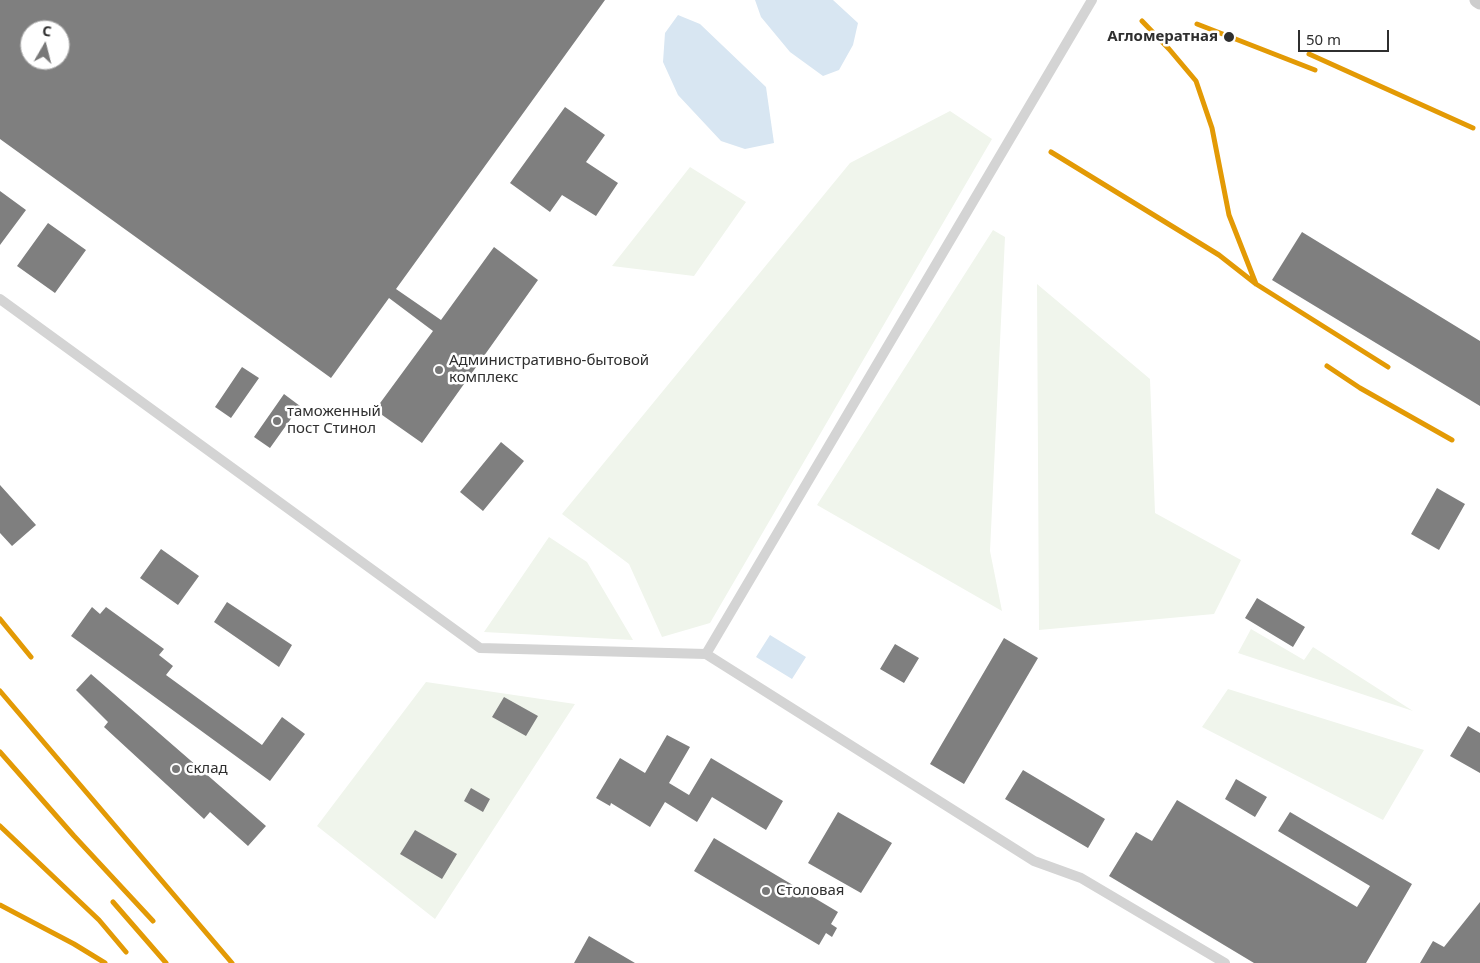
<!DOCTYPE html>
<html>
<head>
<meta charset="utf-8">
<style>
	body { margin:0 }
	#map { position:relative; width:1480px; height:963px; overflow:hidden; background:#fff; font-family:"Noto Sans",sans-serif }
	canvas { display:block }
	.north { position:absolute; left:20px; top:20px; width:50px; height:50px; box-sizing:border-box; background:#fff; border:1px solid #acacac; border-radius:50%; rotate:8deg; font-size:14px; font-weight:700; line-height:20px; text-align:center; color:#2f2f2f }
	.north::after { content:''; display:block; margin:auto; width:18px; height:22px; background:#787878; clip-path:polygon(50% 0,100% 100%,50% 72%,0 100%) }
	.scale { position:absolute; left:1298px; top:30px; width:91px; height:22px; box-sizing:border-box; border:2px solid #2f2f2f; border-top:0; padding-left:6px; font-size:15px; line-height:18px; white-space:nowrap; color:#2f2f2f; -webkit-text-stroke:4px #fff; paint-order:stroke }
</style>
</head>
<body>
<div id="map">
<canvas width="1480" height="963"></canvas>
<div class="north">С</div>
<div class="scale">50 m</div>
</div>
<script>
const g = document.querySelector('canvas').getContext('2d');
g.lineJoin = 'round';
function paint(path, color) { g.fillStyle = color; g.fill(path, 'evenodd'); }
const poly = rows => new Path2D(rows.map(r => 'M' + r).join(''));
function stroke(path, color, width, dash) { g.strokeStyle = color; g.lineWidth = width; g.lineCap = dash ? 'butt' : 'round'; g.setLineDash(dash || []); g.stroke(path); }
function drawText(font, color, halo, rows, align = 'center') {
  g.font = font + ' "Noto Sans",sans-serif'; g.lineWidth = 5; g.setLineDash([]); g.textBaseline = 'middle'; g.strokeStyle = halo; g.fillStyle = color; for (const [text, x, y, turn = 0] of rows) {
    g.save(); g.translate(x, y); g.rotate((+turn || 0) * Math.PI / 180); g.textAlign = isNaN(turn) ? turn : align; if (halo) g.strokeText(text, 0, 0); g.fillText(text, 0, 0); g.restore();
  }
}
paint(poly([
	[950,111,992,139,710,623,662,637,629,564,562,514,850,163],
	[690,167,746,202,694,276,612,266],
	[993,230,1005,237,990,551,1002,611,817,505],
	[1037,284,1150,379,1155,513,1241,560,1214,614,1039,630],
	[549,537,587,562,633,640,484,632],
	[1251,629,1304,660,1313,647,1413,711,1238,653],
	[426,682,575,704,435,919,317,826],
	[1228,689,1424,750,1383,820,1202,727]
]), '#f0f5ec');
paint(poly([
	[755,0,833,0,858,23,853,45,839,70,823,76,790,52,761,17],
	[678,15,700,24,766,87,774,143,745,149,721,141,678,95,663,62,665,33],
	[770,635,806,657,792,679,756,657]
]), '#d8e6f2');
paint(poly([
	[0,0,605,0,396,289,441,320,494,247,538,280,422,443,375,410,433,331,389,298,331,378,0,139],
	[30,30,60,30,60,60,30,60],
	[565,107,605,135,586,162,618,183,596,216,562,195,550,212,510,183],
	[0,191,26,210,0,245],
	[48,223,86,250,55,293,17,266],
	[1302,232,1480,341,1480,406,1272,280],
	[242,367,259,378,231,418,215,407],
	[284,394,300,406,270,448,254,437],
	[501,442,524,461,483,511,460,492],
	[0,485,36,525,12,546,0,533],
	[1437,488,1465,504,1439,550,1411,534],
	[161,549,199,576,178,605,140,578],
	[1257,598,1305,627,1293,647,1245,618],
	[227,602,292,645,279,667,214,622],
	[92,607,100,614,106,607,164,649,159,655,173,666,166,675,262,745,282,717,305,734,270,781,71,636],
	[1004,638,1038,658,964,784,930,764],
	[895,644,919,658,904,683,880,669],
	[91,674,266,826,248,846,210,812,204,819,104,727,108,722,76,690],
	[504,697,538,716,526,736,492,717],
	[1468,726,1480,733,1480,773,1450,756],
	[667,735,690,747,669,783,689,795,711,758,783,801,766,830,712,797,697,822,665,802,650,827,611,803,610,806,596,798,620,758,645,773],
	[1023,770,1105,819,1088,848,1005,799],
	[1236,779,1267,797,1255,817,1225,799],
	[471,788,490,799,483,812,464,801],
	[1177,800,1357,907,1370,886,1278,831,1290,812,1412,884,1366,963,1254,963,1109,876,1136,832,1152,841],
	[838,812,892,843,861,893,808,863],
	[415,830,457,854,442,879,400,854],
	[714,838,838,912,831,924,837,928,832,937,826,933,819,945,694,871],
	[1480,902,1480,963,1420,963,1433,941,1444,947],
	[589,936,635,963,574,963]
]), '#7f7f7f');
stroke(poly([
	[0,299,480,648,706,654,1034,861,1081,878,1225,963],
	[706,654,1092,0]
]), '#d4d4d4', 10);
stroke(poly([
	[1477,0,1480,2]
]), '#cdcdcd', 15);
stroke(poly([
	[1142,21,1169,49,1196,81,1212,128,1229,215,1256,284],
	[1197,24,1315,70],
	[1309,54,1473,128],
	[1051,152,1219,255,1256,284,1388,367],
	[1327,366,1360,388,1452,440],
	[0,619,31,657],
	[0,691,232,963],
	[0,752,74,836,153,921],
	[0,826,99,920,126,952],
	[113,902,166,963],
	[0,905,74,944,105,963]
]), '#e39a05', 5);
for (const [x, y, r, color] of [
	[1229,37,6,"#2f2f2f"],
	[439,370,5,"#787878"],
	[277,421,5,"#787878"],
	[176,769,5,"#787878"],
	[766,891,5,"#787878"]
]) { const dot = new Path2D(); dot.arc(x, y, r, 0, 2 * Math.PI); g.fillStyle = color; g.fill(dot); stroke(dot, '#fff', 2); }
drawText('bold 15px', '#2f2f2f', '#fff', [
	["Агломератная",1218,37]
], 'right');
drawText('15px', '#2f2f2f', '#fff', [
	["Административно-бытовой",449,361],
	["комплекс",449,378],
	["таможенный",287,412],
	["пост Стинол",287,429],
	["склад",186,769],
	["Столовая",776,891]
], 'left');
</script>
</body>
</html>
